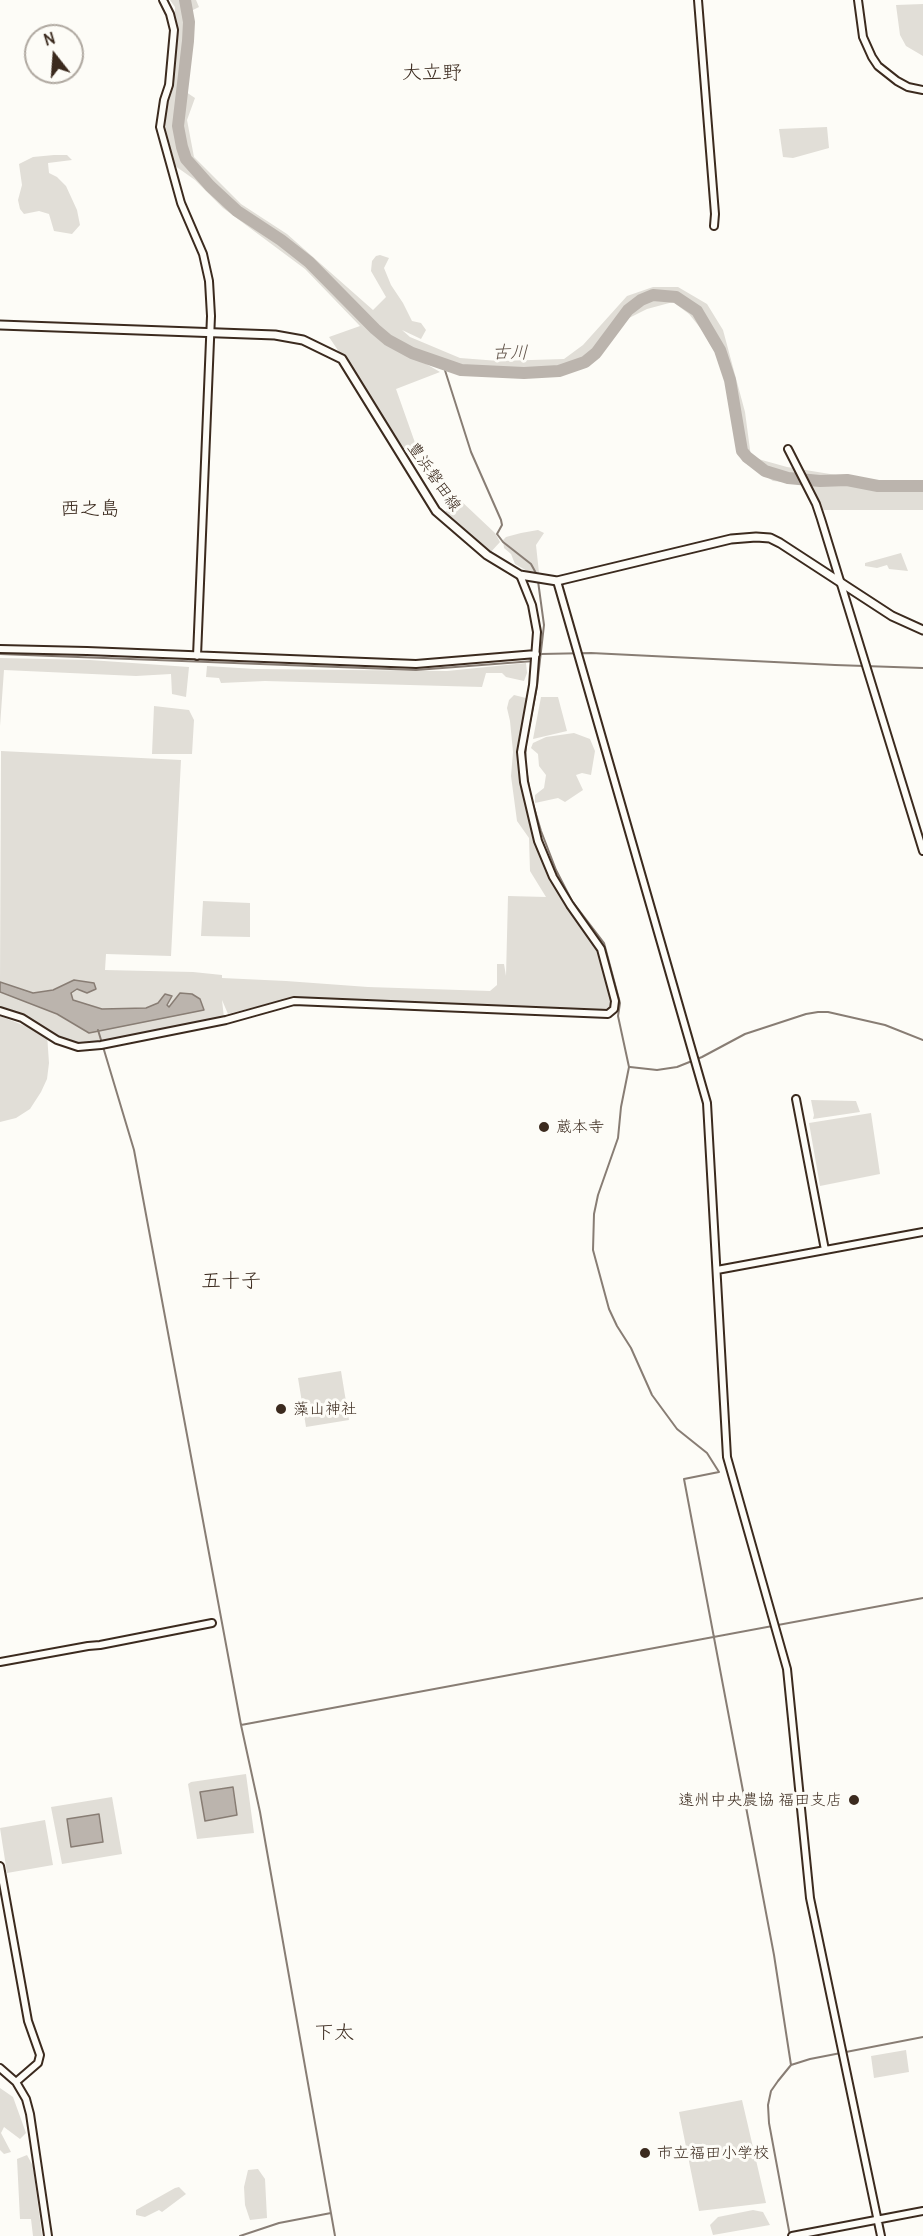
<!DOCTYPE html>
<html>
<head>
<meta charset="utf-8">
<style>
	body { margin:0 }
	#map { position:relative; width:923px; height:2236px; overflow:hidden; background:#fdfcf7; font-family:Delius,sans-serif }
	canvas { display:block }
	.north { position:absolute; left:24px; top:24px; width:60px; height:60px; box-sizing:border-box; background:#fdfcf7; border:2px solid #afa8a0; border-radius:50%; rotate:343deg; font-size:16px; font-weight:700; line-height:24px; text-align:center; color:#3b2a1e }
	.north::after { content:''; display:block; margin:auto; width:21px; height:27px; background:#3b2a1e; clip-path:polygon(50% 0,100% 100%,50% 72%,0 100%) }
</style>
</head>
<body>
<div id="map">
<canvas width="923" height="2236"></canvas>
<div class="north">N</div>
</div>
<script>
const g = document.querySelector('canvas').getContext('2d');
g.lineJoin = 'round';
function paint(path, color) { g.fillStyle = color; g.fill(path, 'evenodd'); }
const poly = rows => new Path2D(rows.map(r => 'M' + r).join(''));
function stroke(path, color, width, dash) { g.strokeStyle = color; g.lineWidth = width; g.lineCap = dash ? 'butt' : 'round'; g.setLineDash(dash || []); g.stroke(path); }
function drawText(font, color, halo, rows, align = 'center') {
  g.font = font + ' Delius,"Klee One",sans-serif'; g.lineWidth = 6; g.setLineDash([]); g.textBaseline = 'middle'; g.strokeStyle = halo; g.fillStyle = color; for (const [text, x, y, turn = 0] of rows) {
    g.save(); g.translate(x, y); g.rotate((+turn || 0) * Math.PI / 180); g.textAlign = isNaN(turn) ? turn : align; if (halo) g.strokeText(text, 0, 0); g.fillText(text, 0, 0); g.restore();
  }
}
paint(poly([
	[170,0,196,0,199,7,191,11,186,92,195,98,187,120,194,157,241,204,287,234,373,310,386,297,371,271,372,261,376,256,380,255,389,258,384,268,391,285,403,303,412,321,421,323,426,330,421,339,402,330,410,337,460,358,499,361,564,359,583,345,627,296,653,287,678,287,707,304,723,330,745,412,751,457,787,467,879,482,910,482,923,480,923,510,818,510,806,484,773,481,742,461,736,440,722,365,702,330,689,314,673,302,647,309,625,320,589,358,551,372,481,376,436,367,442,364,423,361,390,343,440,372,396,389,419,454,409,456,329,337,360,326,305,269,223,208,195,180,171,163,166,145,165,111,172,90,174,60,175,7],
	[923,4,923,56,906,46,900,35,896,5],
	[827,127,829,148,793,158,783,157,779,129],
	[54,155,67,155,72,160,48,163,49,173,57,177,66,186,77,210,80,225,72,234,54,231,49,214,39,211,24,214,20,209,18,200,22,185,19,164,33,157],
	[460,500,495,533,500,542,489,554,468,536,445,512],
	[538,530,544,533,536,545,539,573,527,571,515,564,511,554,504,548,503,540,506,537,521,533],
	[901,553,908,571,889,569,887,565,877,568,865,566,865,563],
	[0,658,90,660,189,667,186,697,172,694,171,674,136,676,4,670,0,726],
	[526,663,527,673,524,681,506,677,502,673,486,673,482,687,265,681,221,683,219,678,206,677,207,666,255,669,447,671],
	[514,695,526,698,521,755,538,841,553,877,601,951,614,997,612,1010,294,997,228,1014,222,1000,224,1018,111,1041,80,1043,55,1039,47,1034,49,1063,47,1079,41,1092,30,1109,16,1118,0,1122,0,1016,43,1033,0,1008,0,992,51,1011,89,1033,204,1009,169,1008,158,1003,146,1008,102,1009,73,1000,71,993,77,989,87,993,96,989,93,983,33,993,0,982,1,751,181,760,171,956,106,954,105,970,193,972,222,975,222,978,286,981,368,987,490,991,497,985,497,964,504,964,506,976,508,896,546,897,530,871,529,838,517,821,511,776,513,752,510,721,507,708,509,700],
	[541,697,558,697,567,731,533,739],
	[154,706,189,710,194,720,192,754,152,754],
	[574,733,590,739,595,751,591,775,582,773,576,775,583,790,565,802,558,798,535,803,535,795,544,788,546,775,539,766,538,754,531,748,533,743,546,737],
	[203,901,250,903,250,937,201,936],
	[811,1100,856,1101,860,1112,813,1119,814,1115],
	[871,1113,880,1174,820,1186,809,1123],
	[341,1371,349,1420,306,1427,298,1378],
	[246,1774,254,1833,197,1839,188,1784,191,1782],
	[112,1797,122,1854,62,1864,51,1807],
	[45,1820,53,1865,7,1873,0,1828],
	[906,2050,909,2072,874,2078,871,2056],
	[0,2088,13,2097,26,2133,20,2139,4,2127,1,2133,11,2152,4,2154,0,2150],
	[742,2100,766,2203,699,2211,679,2112],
	[27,2155,33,2166,42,2236,33,2236,31,2219,20,2219,17,2159],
	[258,2169,265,2179,267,2218,250,2220,245,2205,244,2187,248,2170],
	[179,2187,186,2194,162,2212,159,2210,145,2217,136,2215,136,2210,175,2188],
	[753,2210,763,2212,770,2225,713,2235,710,2225,718,2217]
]), '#e1ded7');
const water = poly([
	[74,980,94,983,96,989,87,993,77,989,71,993,73,1000,102,1009,146,1008,158,1003,165,994,172,996,167,1005,169,1007,180,993,192,994,200,999,204,1010,89,1033,57,1014,0,992,0,982,33,993,53,990,74,980],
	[233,1787,237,1815,205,1821,200,1792,233,1787],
	[99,1814,103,1842,71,1847,67,1819,99,1814]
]);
paint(water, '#bbb4ad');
stroke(water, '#887d74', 1.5);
stroke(poly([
	[443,364,471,452,501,520,502,525,497,534,503,542,531,564,537,575],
	[538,581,544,625,537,686,526,743,525,762,530,794,541,831,556,870,572,901,604,943,620,1003,618,1016,629,1067,621,1107,618,1138,598,1195,594,1214,593,1250,609,1309,617,1326,631,1348,652,1395,677,1429,707,1453,719,1472,684,1479,774,1955,791,2065],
	[0,654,416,670,534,661],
	[541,654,591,653,835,665,923,668],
	[98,1030,134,1150,241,1725,260,1812,335,2236],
	[630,1067,657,1070,677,1067,702,1057,745,1034,806,1014,818,1012,828,1012,885,1025,923,1040],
	[241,1725,923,1598],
	[240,2236,279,2223,331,2213],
	[790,2236,769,2123,768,2105,771,2091,778,2081,791,2065,810,2059,923,2037]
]), '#887d74', 2);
stroke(poly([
	[185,0,189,22,188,41,178,126,182,147,186,159,210,186,237,211,281,240,309,262,375,329,388,340,412,353,461,370,524,373,559,371,585,362,596,353,628,310,641,300,653,295,676,297,697,311,720,350,730,380,742,451,747,457,765,471,788,478,820,481,847,480,878,486,923,486]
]), '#bbb4ad', 12);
const tertiary = poly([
	[163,0,170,14,174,30,169,85,164,100,160,127,181,203,203,254,209,281,211,316,197,656],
	[698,0,715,214,714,226],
	[858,0,863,37,872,57,878,66,897,81,908,87,923,90],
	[788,449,816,504,821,519,923,851],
	[557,581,707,1103,727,1457,787,1669,810,1898,881,2236],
	[0,649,87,651,416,664,536,654],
	[0,1011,22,1018,57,1040,78,1047,101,1045,226,1020,294,1001,608,1014,614,1009,615,1001,601,949,570,905,553,877,538,841,524,782,521,752,533,685,537,632,532,605,520,575],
	[796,1099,825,1250],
	[717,1270,923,1232],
	[0,1662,88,1646,100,1645,212,1623],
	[0,1866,28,2021,40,2055,38,2063,16,2082],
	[0,2068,16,2082,26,2099,30,2114,48,2236],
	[792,2236,923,2211]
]);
const secondary = poly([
	[0,325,275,335,303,340,342,359,436,511,487,555,520,575,557,581,731,539,756,537,770,538,780,543,892,616,923,630]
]);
stroke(tertiary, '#3b2a1e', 10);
stroke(secondary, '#3b2a1e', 11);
stroke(tertiary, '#fdfcf7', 6);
stroke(secondary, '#fdfcf7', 7);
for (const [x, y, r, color] of [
	[544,1127,6,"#3b2a1e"],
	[281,1409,6,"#3b2a1e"],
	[854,1800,6,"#3b2a1e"],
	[645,2153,6,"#3b2a1e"]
]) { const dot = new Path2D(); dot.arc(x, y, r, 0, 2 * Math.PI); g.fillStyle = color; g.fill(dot); stroke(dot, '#fdfcf7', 2); }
drawText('16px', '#3b2a1e', '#fdfcf7', [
	["豊浜磐田線",434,477,55]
]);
drawText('16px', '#3b2a1e', '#fdfcf7', [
	["蔵本寺",556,1127],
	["藻山神社",293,1409],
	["遠州中央農協 福田支店",842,1800,"right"],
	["市立福田小学校",657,2153]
], 'left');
drawText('italic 18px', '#615349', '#fdfcf7', [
	["古川",510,353,1]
]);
drawText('20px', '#3b2a1e', '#fdfcf7', [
	["大立野",432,73],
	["西之島",90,509],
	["五十子",231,1281],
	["下太",334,2033]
]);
</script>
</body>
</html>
